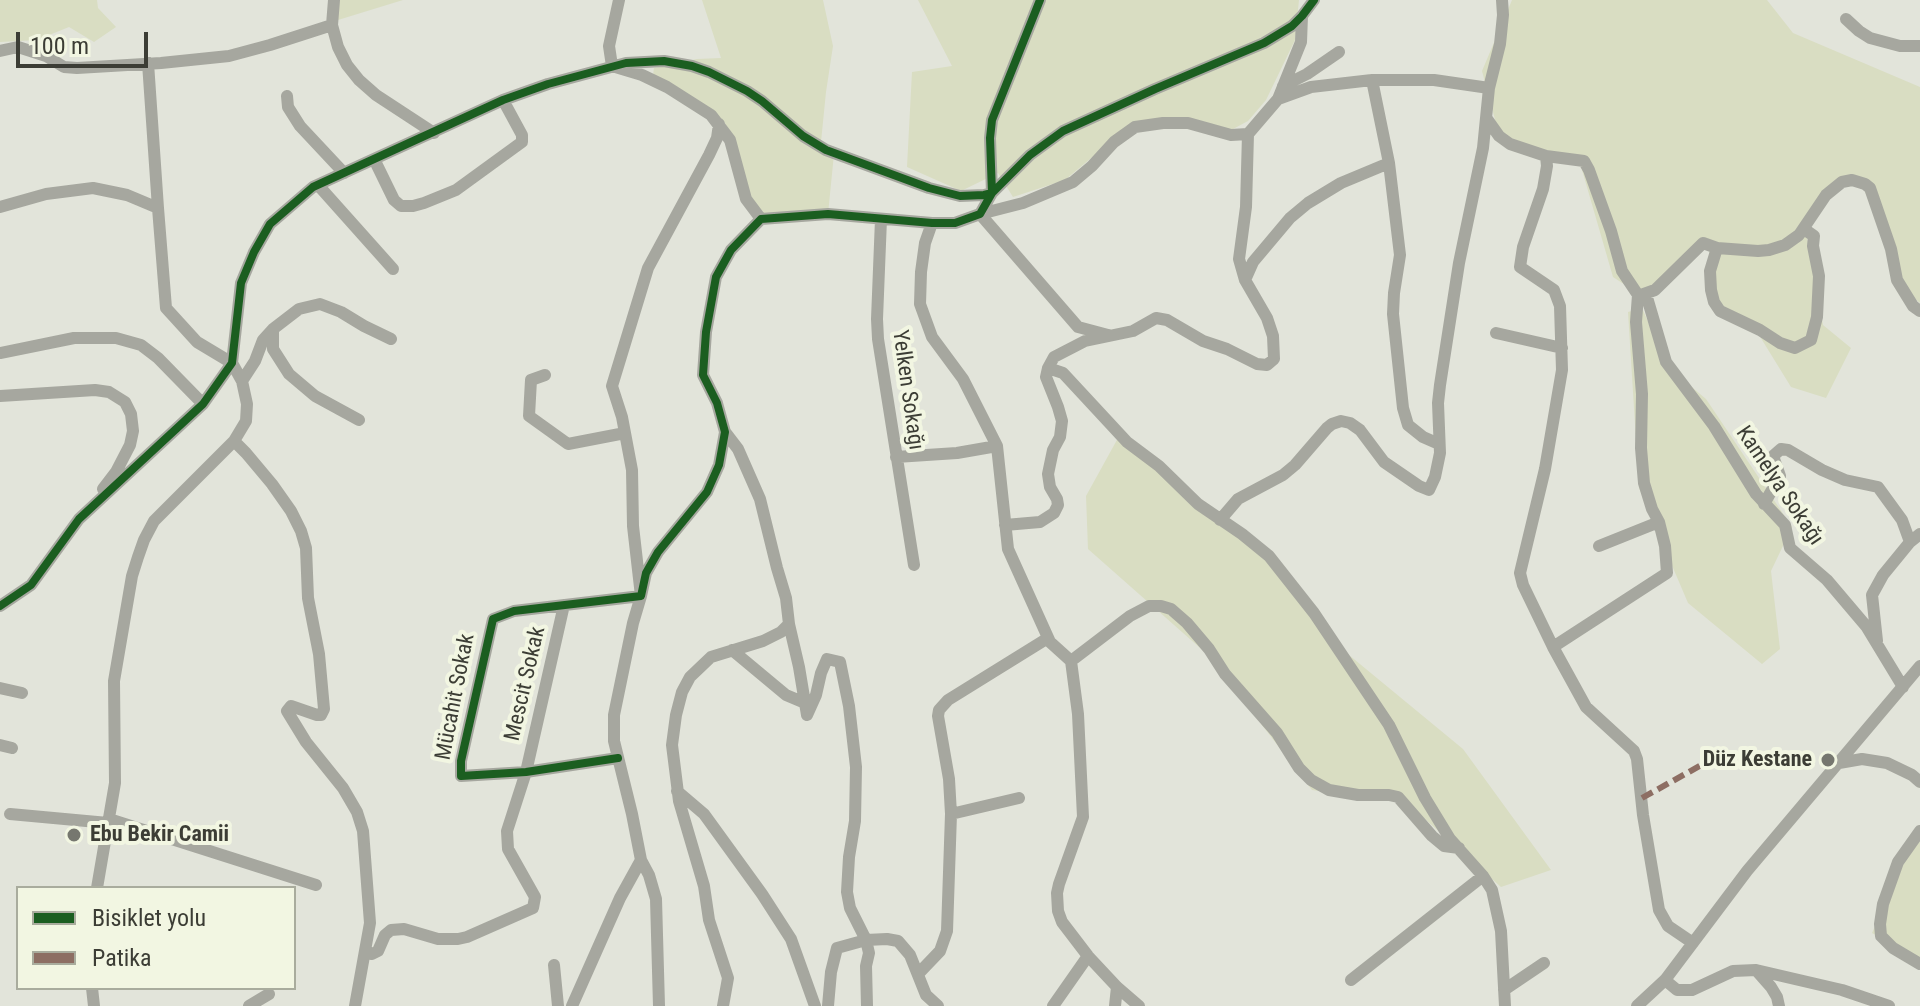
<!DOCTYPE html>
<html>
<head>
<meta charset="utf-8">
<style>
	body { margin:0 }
	#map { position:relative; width:1920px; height:1006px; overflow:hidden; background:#e2e4da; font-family:"Roboto Condensed",sans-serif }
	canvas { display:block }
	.legend { position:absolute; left:16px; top:886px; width:280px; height:104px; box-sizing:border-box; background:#f2f6e2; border:2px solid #a9ac9d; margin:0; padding:10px 14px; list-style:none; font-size:24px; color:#3c3d35 }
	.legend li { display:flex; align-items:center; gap:16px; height:40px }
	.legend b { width:40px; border:2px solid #a9ac9d }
	.scale { position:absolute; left:16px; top:32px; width:132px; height:36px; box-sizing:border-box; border:4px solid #3c3d35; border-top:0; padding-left:10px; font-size:24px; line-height:28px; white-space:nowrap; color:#3c3d35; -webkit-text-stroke:6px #f2f6e2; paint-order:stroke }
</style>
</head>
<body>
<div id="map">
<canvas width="1920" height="1006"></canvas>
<ul class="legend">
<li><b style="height:10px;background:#1b5e20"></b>Bisiklet yolu</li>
<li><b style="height:10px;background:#8d6e63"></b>Patika</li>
</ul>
<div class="scale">100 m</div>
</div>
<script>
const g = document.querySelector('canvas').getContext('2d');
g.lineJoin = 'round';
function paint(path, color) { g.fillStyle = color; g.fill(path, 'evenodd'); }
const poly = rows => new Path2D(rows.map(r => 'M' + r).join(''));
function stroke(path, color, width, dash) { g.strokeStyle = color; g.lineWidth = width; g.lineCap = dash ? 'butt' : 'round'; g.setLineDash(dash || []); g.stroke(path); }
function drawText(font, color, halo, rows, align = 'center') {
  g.font = font + ' "Roboto Condensed",sans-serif'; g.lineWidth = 8; g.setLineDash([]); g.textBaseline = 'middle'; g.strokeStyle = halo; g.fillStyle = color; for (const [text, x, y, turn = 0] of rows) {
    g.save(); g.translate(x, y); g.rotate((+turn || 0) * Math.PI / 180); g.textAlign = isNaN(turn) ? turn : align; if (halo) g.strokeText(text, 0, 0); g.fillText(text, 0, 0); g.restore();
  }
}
paint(poly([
	[0,0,97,0,98,8,116,27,94,42,69,27,37,40,0,42],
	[335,0,403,0,338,20],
	[702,0,823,0,833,46,826,92,821,142,834,154,828,214,761,219,741,174,725,123,653,75,654,68,697,59,721,58],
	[918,0,1299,0,1295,40,1266,100,1248,121,1233,129,1133,123,1065,180,1013,197,998,173,961,191,907,167,912,72,952,66],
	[1512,0,1767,0,1793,33,1920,87,1920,303,1903,289,1862,184,1834,189,1804,221,1823,325,1851,348,1826,398,1791,387,1759,335,1707,295,1710,239,1642,296,1613,277,1578,156,1501,142,1482,71],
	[1642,308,1668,367,1706,399,1792,527,1771,571,1780,649,1762,664,1688,603,1639,488,1628,312],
	[1118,438,1258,542,1349,655,1463,749,1551,870,1501,887,1407,803,1312,790,1208,655,1088,549,1086,496],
	[1920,826,1920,959,1872,933]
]), '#d9ddc2');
stroke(poly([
	[334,0,332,25,338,47,347,65,359,80,376,95,434,133],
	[619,0,609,46,612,66,642,75,667,87,711,115,730,140,746,199,761,219],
	[1846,19,1859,31,1870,38,1900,46,1920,46],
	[0,51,18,47,46,56,64,67,77,68,161,63,229,56,270,45,332,25],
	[1372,80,1389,163],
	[1283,86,1307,74,1339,52],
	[287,96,288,107,300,126,344,173],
	[1278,99,1311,87,1372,80,1434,80,1489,88],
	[1487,119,1499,136,1510,144,1546,156,1584,161,1589,170,1611,231,1622,271,1638,295,1636,322,1642,394,1641,448,1644,483,1652,509,1659,522,1665,546,1667,573,1553,647],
	[1546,156,1547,166,1543,189,1523,247,1520,267,1554,290,1560,306,1562,370,1545,469,1520,573,1523,585,1553,647,1586,707,1634,751,1637,759,1643,815,1659,910,1668,926,1693,943],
	[374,159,394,200,401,206,413,206,424,203,456,190,522,142,522,135,503,100],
	[318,185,393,269],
	[0,207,46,194,93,188,127,195,158,208],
	[881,219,877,319,878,339,914,565],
	[932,223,925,243,921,272,920,304,932,337,963,379,997,446,1008,549,1050,642,1071,661,1078,714,1083,817,1059,884,1057,893,1058,911,1062,922,1088,956,1117,987,1139,1006],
	[1717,248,1710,271,1711,290,1714,302,1720,311,1760,330,1780,343,1795,348,1811,340,1817,317,1819,276,1813,246,1814,236,1804,229],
	[1245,280,1253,262,1290,218,1308,203,1341,183,1389,163,1400,255,1394,293,1393,314,1403,408,1408,425,1423,437,1439,444],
	[1646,294,1666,362,1714,426,1756,494,1785,525,1790,548,1827,580,1866,626,1903,687],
	[1641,295,1655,290,1703,243,1717,248,1758,251,1769,250,1785,245,1799,235,1826,195,1842,182,1852,180,1865,184,1870,188,1891,249,1897,280,1913,306,1920,311],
	[273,329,273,349,289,374,315,396,359,420],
	[1496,333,1562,348],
	[1108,335,1078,327,980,214,1023,203,1073,182,1092,166,1114,142,1135,127,1163,123,1188,123,1231,135,1248,134],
	[0,353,74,338,116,338,141,345,158,358,203,404],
	[1048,368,1063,373,1127,442,1159,466,1198,504,1242,534,1269,556,1314,613,1389,725,1425,798,1450,839,1483,876,1492,890,1501,931,1505,1006],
	[545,375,531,380,529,416,568,444,625,433],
	[242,381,255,361,263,340,273,329,299,309,320,304,341,312,364,326,391,339],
	[0,396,95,390,109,392,125,402,131,414,133,431,130,445,116,472,103,489],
	[234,441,246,453,272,484,291,511,301,531,306,548,308,598,319,654,324,709,321,715,317,715,291,706,287,711,306,742,343,788,357,812,363,831,370,923,355,1006],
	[896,457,957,453,997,446],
	[1764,504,1780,476,1773,456,1781,449,1788,450,1822,470,1845,480,1878,487,1902,520,1910,542],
	[1220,520,1238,499,1283,475,1295,465,1327,428,1332,424,1341,421,1350,423,1360,430,1384,462,1419,486,1429,490,1435,477,1440,453,1438,403,1440,385,1459,263,1483,148,1489,88,1500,44,1503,15,1502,0],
	[1005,525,1040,522,1054,513,1058,505,1057,499,1050,487,1048,474,1053,450,1060,437,1062,421,1058,407,1046,377,1048,368,1054,357,1085,341,1133,331,1156,318,1167,320,1203,341,1227,349,1257,364,1267,365,1274,359,1273,336,1267,318,1245,280,1239,259,1246,207,1248,134,1278,99,1301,42,1302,16],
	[1599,546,1659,522],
	[0,606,31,585,79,519,203,404,232,363,241,283,254,252,270,224,313,187,374,159,503,100,548,84,626,63,664,61,692,66,709,72,747,91,762,101,803,136,826,150,929,188,960,196,984,195,992,193,1030,155,1063,131,1155,89,1264,43,1292,26,1302,16,1314,0],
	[789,624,799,667,807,715],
	[1877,641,1872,595,1883,575,1910,542,1920,534],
	[732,650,786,695,805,703],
	[1071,661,1130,616,1149,606,1161,606,1171,609,1187,623,1209,649,1225,674,1277,733,1299,768,1311,780,1329,790,1358,795,1389,795,1398,797,1432,836,1444,846,1459,848],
	[0,688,22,693],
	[807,715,816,695,821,673,827,659,840,662,849,706,856,767,855,821,849,857,847,892,850,908,866,940,869,953,866,966,867,1006],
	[0,745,12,748],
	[618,758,526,772,461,776,461,761,493,619,514,611,641,596,646,573,658,552,707,492,719,465,725,432,717,403,703,375,706,332,716,277,731,250,761,219,828,214,932,223,955,223,980,214,992,193,990,138,992,120,1040,0],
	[1839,763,1862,759,1887,763,1912,775,1920,782],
	[677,791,704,814,762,894,791,939,815,1006],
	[10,814,108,823],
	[951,814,1019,798],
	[109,819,316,885],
	[1920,831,1898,862,1883,904,1880,924,1881,936,1893,948,1920,964],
	[641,860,649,875,656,899,659,1006],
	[97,888,115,783,114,681,132,576,138,557,144,540,154,521,234,441,246,421,247,404,242,381,232,363,197,342,166,308,158,208,148,63],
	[366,953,372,954,378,951,385,935,391,930,404,929,438,939,458,939,467,937,533,908,535,897,508,849,507,831,526,772,564,605],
	[554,965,558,1006],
	[1756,970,1771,987,1777,997,1779,1006],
	[918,974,940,951,947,931,951,814,949,779,938,716,939,710,948,700,1048,638],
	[1351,980,1483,876],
	[1665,980,1677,990,1692,990,1733,971,1756,970,1842,990,1889,1006],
	[92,988,94,1006],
	[1504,990,1544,963],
	[249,1006,269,994],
	[572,1006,620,898,641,860,632,814,614,741,614,715,633,623,641,596,633,526,632,470,622,417,612,386,648,268,709,155,717,138,719,124],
	[723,1006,728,978,709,920,704,886,679,801,672,745,676,715,682,692,690,677,711,657,763,641,781,632,789,624,786,598,777,568,760,499,738,449,725,432],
	[828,1006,831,972,837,948,866,940,887,939,898,941,910,955,926,995,938,1006],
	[1053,1006,1088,956],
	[1115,1006,1117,987],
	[1637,1006,1665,980,1747,871,1920,666]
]), '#a6a79f', 12);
stroke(poly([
	[1642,798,1705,763]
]), '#8d6e63', 6, [12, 6]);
stroke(poly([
	[0,606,31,585,79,519,203,404,232,363,241,283,254,252,270,224,313,187,374,159,503,100,548,84,626,63,664,61,692,66,709,72,747,91,762,101,803,136,826,150,929,188,960,196,984,195,992,193,1030,155,1063,131,1155,89,1264,43,1292,26,1302,16,1314,0],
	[618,758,526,772,461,776,461,761,493,619,514,611,641,596,646,573,658,552,707,492,719,465,725,432,717,403,703,375,706,332,716,277,731,250,761,219,828,214,932,223,955,223,980,214,992,193,990,138,992,120,1040,0]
]), '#1b5e20', 8);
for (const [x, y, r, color] of [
	[1828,760,8,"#76776f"],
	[74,835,8,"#76776f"]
]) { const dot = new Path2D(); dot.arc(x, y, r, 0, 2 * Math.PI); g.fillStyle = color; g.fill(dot); stroke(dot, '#f2f6e2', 3); }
drawText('22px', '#3c3d35', '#f2f6e2', [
	["Yelken Sokağı",907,390,82],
	["Kamelya Sokağı",1779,486,56],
	["Mescit Sokak",526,684,-77],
	["Mücahit Sokak",456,697,-79]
]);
drawText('bold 22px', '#3c3d35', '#f2f6e2', [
	["Düz Kestane",1812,760],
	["Ebu Bekir Camii",90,835,"left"]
], 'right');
</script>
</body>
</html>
